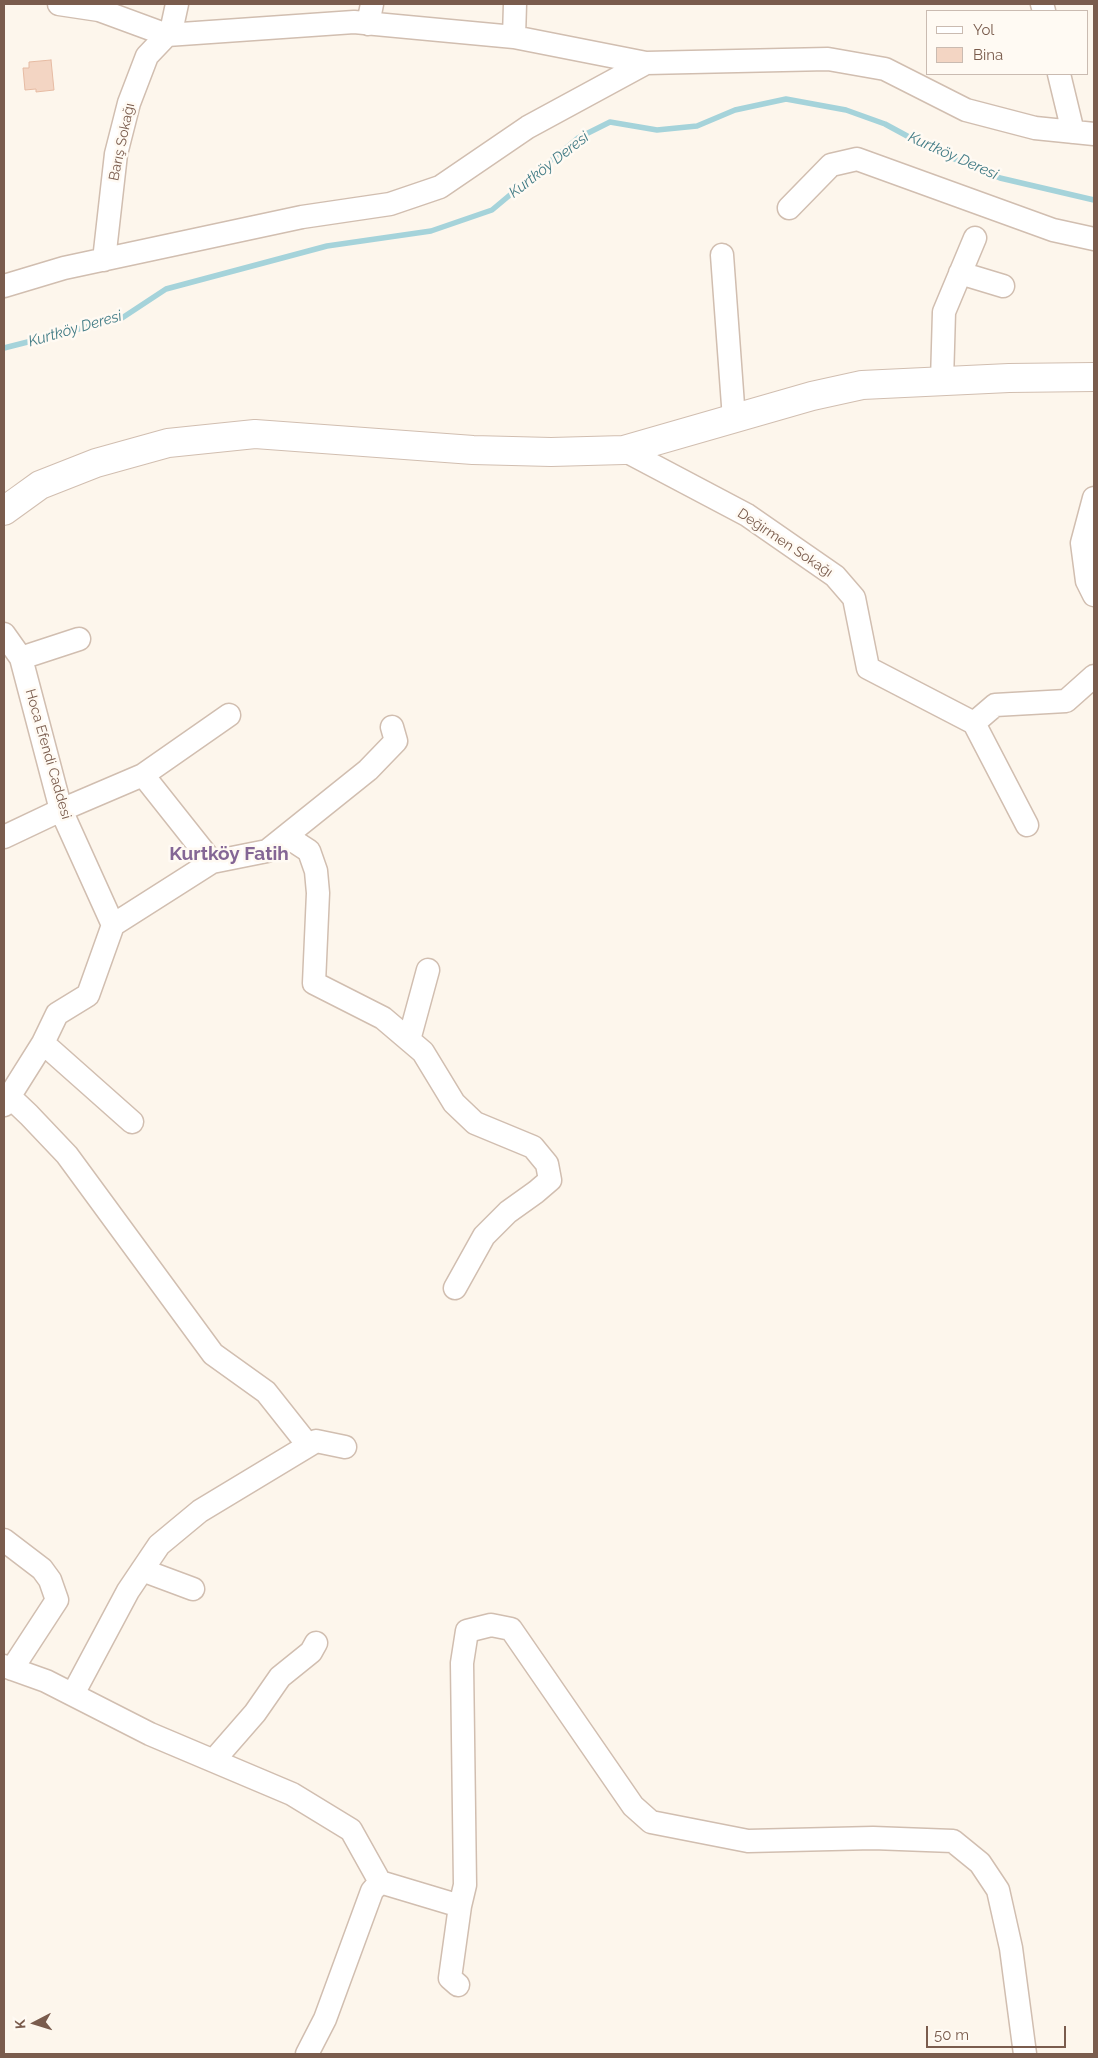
<!DOCTYPE html>
<html>
<head>
<meta charset="utf-8">
<style>
	body { margin:0 }
	#map { position:relative; width:1098px; height:2058px; overflow:hidden; background:#fdf6ec; font-family:Raleway,sans-serif }
	canvas { display:block }
	.frame { position:absolute; inset:0; border:5px solid #7a5c4d; pointer-events:none }
	.legend { position:absolute; left:926px; top:10px; width:162px; height:65px; box-sizing:border-box; background:#fffaf3; border:1px solid #cabbb1; margin:0; padding:6px 9px; list-style:none; font-size:15px; color:#7a5c4d }
	.legend li { display:flex; align-items:center; gap:10px; height:25px }
	.legend b { width:25px; border:1px solid #cabbb1 }
	.north { position:absolute; left:10px; top:1998px; width:50px; height:50px; -webkit-text-stroke:4px #fffaf3; paint-order:stroke; rotate:265deg; font-size:14px; font-weight:700; line-height:20px; text-align:center; color:#7a5c4d }
	.north::after { content:''; display:block; margin:auto; width:18px; height:22px; background:#7a5c4d; clip-path:polygon(50% 0,100% 100%,50% 72%,0 100%) }
	.scale { position:absolute; left:926px; top:2026px; width:140px; height:22px; box-sizing:border-box; border:2px solid #7a5c4d; border-top:0; padding-left:6px; font-size:15px; line-height:18px; white-space:nowrap; color:#7a5c4d; -webkit-text-stroke:4px #fffaf3; paint-order:stroke }
</style>
</head>
<body>
<div id="map">
<canvas width="1098" height="2058"></canvas>
<div class="frame"></div>
<ul class="legend">
<li><b style="height:6px;background:#fff"></b>Yol</li>
<li><b style="height:14px;background:#f3d5c3"></b>Bina</li>
</ul>
<div class="north">K</div>
<div class="scale">50 m</div>
</div>
<script>
const g = document.querySelector('canvas').getContext('2d');
g.lineJoin = 'round';
const poly = rows => new Path2D(rows.map(r => 'M' + r).join(''));
function stroke(path, color, width, dash) { g.strokeStyle = color; g.lineWidth = width; g.lineCap = dash ? 'butt' : 'round'; g.setLineDash(dash || []); g.stroke(path); }
function paint(path, color) { g.fillStyle = color; g.fill(path, 'evenodd'); }
function drawText(font, color, halo, rows, align = 'center') {
  g.font = font + ' Raleway,sans-serif'; g.lineWidth = 5; g.setLineDash([]); g.textBaseline = 'middle'; g.strokeStyle = halo; g.fillStyle = color; for (const [text, x, y, turn = 0] of rows) {
    g.save(); g.translate(x, y); g.rotate((+turn || 0) * Math.PI / 180); g.textAlign = isNaN(turn) ? turn : align; if (halo) g.strokeText(text, 0, 0); g.fillText(text, 0, 0); g.restore();
  }
}
stroke(poly([
	[4,348,122,318,166,289,327,246,431,231,492,210,578,138,610,122,657,130,697,126,735,110,786,99,846,110,885,124,933,150,1000,178,1094,200]
]), '#a5d3da', 5.5);
const building = poly([
	[51,60,54,90,36,92,36,89,25,90,23,68,29,68,29,62,51,60]
]);
paint(building, '#f3d5c3');
stroke(building, '#e6bba3', 1);
const minor = poly([
	[59,4,99,10,167,35,354,22,514,37,646,63],
	[1042,4,1044,11],
	[368,24,372,4],
	[514,37,515,4],
	[1059,74,1073,132],
	[789,208,831,165,857,159,1053,230,1094,239],
	[722,255,734,419],
	[104,260,116,154,129,103,147,56,167,35,172,27,177,4],
	[960,273,1003,286],
	[4,286,64,268,302,217,390,204,440,187,528,127,646,63,828,59,885,69,966,110,1035,128,1094,134],
	[942,381,944,312,975,238],
	[624,450,747,515,835,576,854,598,868,668,974,723,1027,825],
	[1094,498,1082,543,1087,581,1094,595],
	[4,634,21,658,61,810,113,925,88,995,57,1014,43,1043,4,1105],
	[21,658,79,639],
	[974,723,995,705,1066,701,1094,676],
	[286,836,309,851,316,871,318,893,314,983,383,1018,423,1052,454,1103,475,1123,533,1147,547,1164,550,1180,536,1192,508,1212,484,1236,455,1288],
	[4,837,61,810,143,775],
	[212,862,143,775,229,715],
	[113,925,212,862,267,851,368,770,396,741,392,727],
	[409,1040,428,970],
	[43,1043,132,1122],
	[9,1096,29,1115,67,1155,213,1354,266,1392,308,1445],
	[4,1540,42,1569,50,1580,57,1600,12,1669],
	[142,1570,193,1589],
	[4,1666,46,1681,150,1734,292,1794,351,1830,380,1882,460,1906,465,1885,462,1663,467,1631,491,1625,511,1629,633,1806,651,1822,748,1841,873,1838,953,1841,980,1863,998,1890,1011,1948,1025,2054],
	[73,1694,128,1591,159,1545,200,1511,316,1441,345,1447],
	[214,1760,255,1713,280,1677,311,1652,316,1643],
	[458,1985,450,1978,460,1906],
	[307,2054,325,2019,372,1891,380,1882]
]);
const tertiary = poly([
	[4,511,40,485,96,463,168,443,255,434,473,450,551,452,624,450,812,396,862,385,1009,378,1094,377]
]);
stroke(minor, '#d1beb0', 25);
stroke(tertiary, '#d1beb0', 30);
stroke(minor, '#fff', 22);
stroke(tertiary, '#fff', 28);
drawText('14px', '#7a5c4d', '#fffaf3', [
	["Barış Sokağı",122,142,-78],
	["Değirmen Sokağı",785,543,34],
	["Hoca Efendi Caddesi",48,754,74]
]);
drawText('italic 15px', '#437c86', '#fffaf3', [
	["Kurtköy Deresi",953,156,24],
	["Kurtköy Deresi",549,165,-38],
	["Kurtköy Deresi",75,329,-16]
]);
drawText('bold 19px', '#846695', '#fffaf3', [
	["Kurtköy Fatih",229,854]
]);
</script>
</body>
</html>
